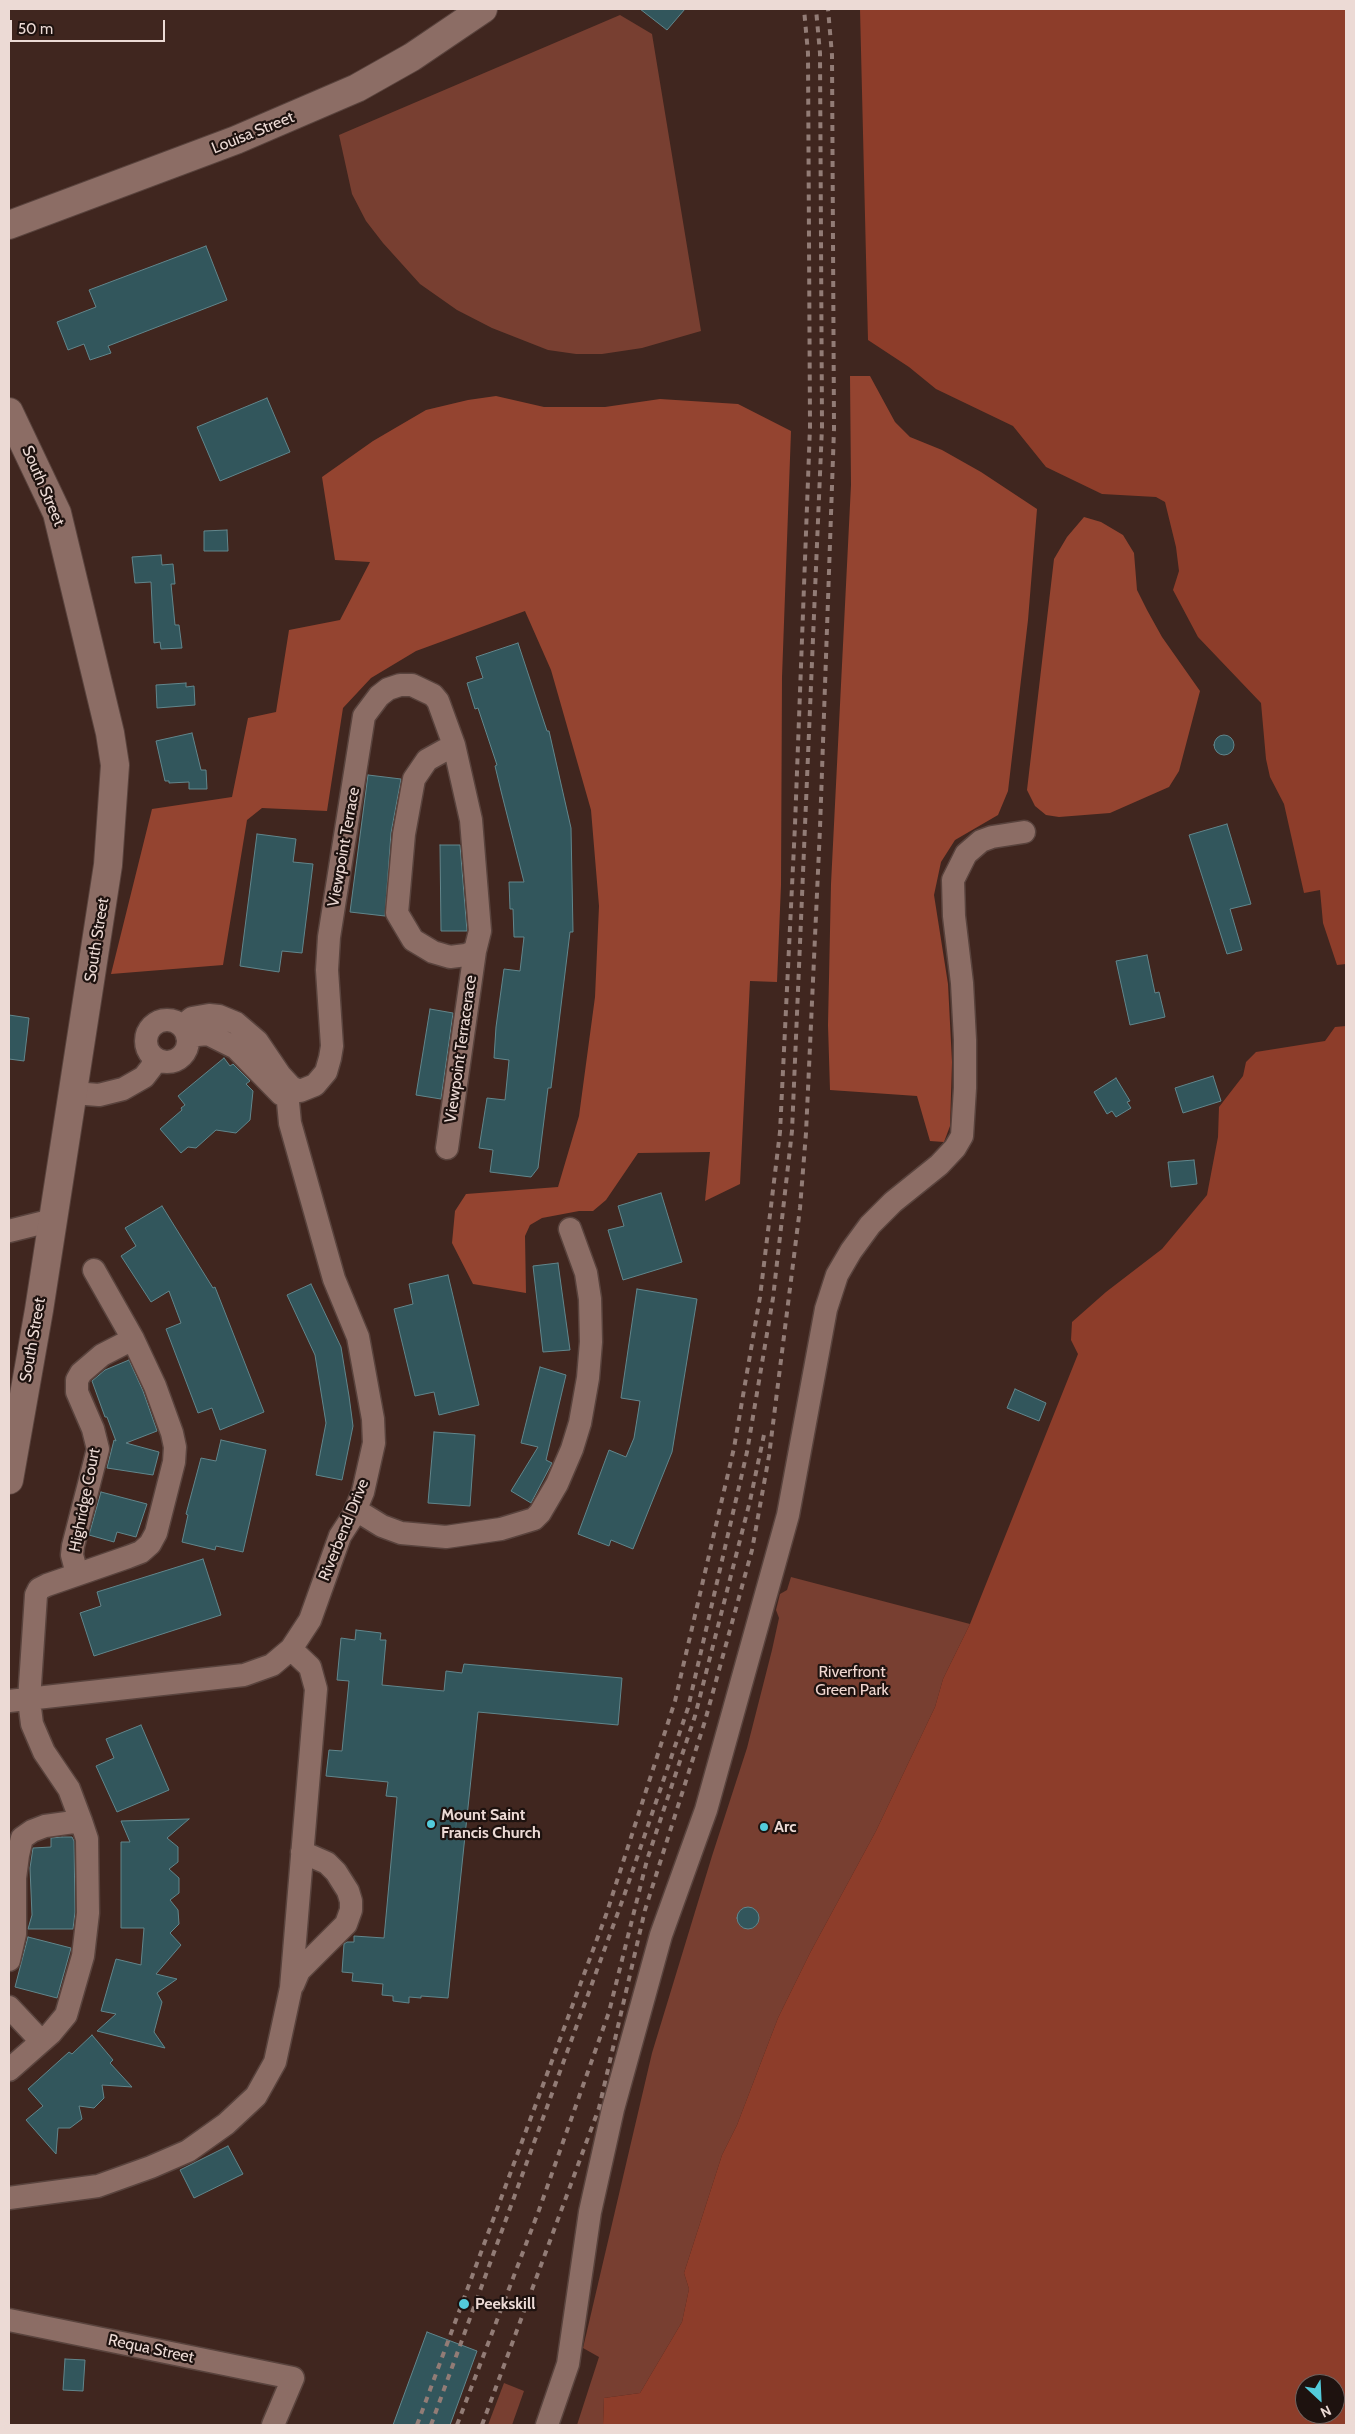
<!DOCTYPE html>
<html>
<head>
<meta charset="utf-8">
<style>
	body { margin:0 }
	#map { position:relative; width:1355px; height:2434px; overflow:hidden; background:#40261f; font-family:Cabin,sans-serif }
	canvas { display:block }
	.frame { position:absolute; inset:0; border:10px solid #ecdad5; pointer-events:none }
	.north { position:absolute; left:1295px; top:2374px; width:50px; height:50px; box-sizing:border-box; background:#1e120f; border:1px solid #70625e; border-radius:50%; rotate:155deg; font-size:14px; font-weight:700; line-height:20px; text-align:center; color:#ecdad5 }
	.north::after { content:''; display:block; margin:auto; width:18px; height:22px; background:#53cbdb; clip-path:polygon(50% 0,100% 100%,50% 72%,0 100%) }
	.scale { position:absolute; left:10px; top:20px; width:155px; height:22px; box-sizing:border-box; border:2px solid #ecdad5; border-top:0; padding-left:6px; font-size:15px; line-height:18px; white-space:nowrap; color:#ecdad5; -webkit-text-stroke:4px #1e120f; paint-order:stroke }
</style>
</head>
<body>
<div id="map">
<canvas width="1355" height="2434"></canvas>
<div class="frame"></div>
<div class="north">N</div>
<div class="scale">50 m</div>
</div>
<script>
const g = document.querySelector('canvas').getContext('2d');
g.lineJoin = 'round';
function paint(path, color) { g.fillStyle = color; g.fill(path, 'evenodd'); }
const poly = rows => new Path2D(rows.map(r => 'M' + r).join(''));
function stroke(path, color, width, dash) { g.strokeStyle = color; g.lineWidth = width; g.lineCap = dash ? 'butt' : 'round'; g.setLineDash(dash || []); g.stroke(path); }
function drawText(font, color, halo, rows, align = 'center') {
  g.font = font + ' Cabin,sans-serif'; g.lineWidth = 4.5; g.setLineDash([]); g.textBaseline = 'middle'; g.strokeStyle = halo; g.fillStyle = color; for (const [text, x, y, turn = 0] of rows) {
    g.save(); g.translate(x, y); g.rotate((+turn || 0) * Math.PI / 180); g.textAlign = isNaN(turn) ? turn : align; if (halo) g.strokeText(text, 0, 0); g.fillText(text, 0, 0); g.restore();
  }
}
paint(poly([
	[620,15,652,34,701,331,642,348,602,354,576,354,548,350,492,328,457,310,420,284,383,243,366,221,352,194,339,135],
	[791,1577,970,1624,943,1679,935,1707,876,1831,810,1953,778,2018,737,2125,722,2155,684,2273,689,2289,682,2322,640,2393,604,2398,603,2425,577,2425,599,2357,583,2348,652,2053,712,1856,747,1748,772,1650,779,1618,776,1610,780,1594,787,1590],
	[504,2383,524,2391,512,2425,488,2425]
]), '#783f31');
paint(poly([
	[850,376,870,376,895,422,910,437,942,450,981,472,1037,509,1028,620,1008,791,998,815,955,840,941,862,934,895,948,984,952,1062,950,1126,944,1142,930,1141,917,1096,830,1090,828,1025,831,884,851,485],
	[496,396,544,407,605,407,660,399,738,404,791,431,782,677,781,885,777,982,750,981,740,1184,705,1201,710,1152,638,1153,606,1200,593,1211,579,1211,542,1218,530,1225,525,1236,526,1293,473,1284,452,1243,455,1211,466,1194,558,1187,579,1116,595,997,599,906,591,810,551,670,525,611,416,651,371,678,343,708,327,811,262,808,247,820,223,965,111,974,152,809,232,797,248,718,276,712,289,630,340,620,370,562,335,560,322,477,373,441,426,410,468,400],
	[1084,517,1101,522,1123,535,1134,553,1137,590,1147,610,1162,637,1200,691,1179,771,1169,787,1110,813,1059,817,1046,815,1035,806,1027,790,1054,559,1067,537]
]), '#944430');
paint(poly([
	[860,9,1346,9,1346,964,1337,965,1323,923,1320,890,1304,893,1284,804,1270,777,1266,759,1261,703,1198,637,1173,590,1179,571,1176,547,1165,502,1156,497,1102,494,1046,467,1013,426,936,389,909,367,868,340],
	[1346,1026,1346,2425,603,2425,604,2398,640,2393,682,2322,689,2289,684,2273,722,2155,737,2125,778,2018,810,1953,876,1831,935,1707,943,1679,970,1624,1078,1354,1071,1340,1072,1322,1106,1292,1162,1249,1207,1195,1218,1137,1219,1107,1243,1076,1246,1062,1256,1052,1325,1041,1335,1027],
	[1305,2384,1335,2384,1335,2414,1305,2414]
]), '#8d3d2a');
const building = poly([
	[640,9,685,9,667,30,640,9],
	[206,246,227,300,108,346,111,353,90,360,84,344,68,350,57,322,96,307,89,290,206,246],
	[267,398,290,452,220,481,197,427,267,398],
	[227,530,228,551,204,551,204,531,227,530],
	[161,555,162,565,173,564,175,584,171,584,175,625,179,625,182,648,161,649,160,642,154,643,151,582,135,583,132,557,161,555],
	[518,643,547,731,549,731,571,828,573,932,570,932,551,1088,548,1088,538,1168,531,1177,490,1172,493,1150,479,1148,487,1098,505,1100,509,1060,494,1058,496,1027,504,969,520,971,524,937,514,937,513,909,510,909,509,882,524,882,501,791,495,766,497,765,478,708,475,709,467,683,483,678,476,657,518,643],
	[186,683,186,687,194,686,195,705,157,708,156,685,186,683],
	[192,733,201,770,206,770,207,789,189,789,189,782,169,783,169,781,165,781,156,741,192,733],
	'1214 745a10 10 0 1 1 20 0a10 10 0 1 1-20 0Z',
	[368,775,401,779,391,833,385,916,350,912,368,775],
	[1227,824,1251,904,1230,909,1242,950,1227,954,1189,835,1227,824],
	[257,834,296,839,293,862,313,864,302,953,282,951,279,972,240,966,257,834],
	[440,845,460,845,467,931,441,931,440,845],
	[1147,955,1155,993,1159,992,1165,1017,1130,1025,1116,961,1147,955],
	[430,1009,453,1013,441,1099,416,1095,430,1009],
	[9,1015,29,1018,24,1061,9,1059,9,1015],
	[224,1058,230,1066,233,1064,250,1081,246,1084,253,1091,250,1120,236,1133,216,1130,196,1148,188,1147,181,1153,160,1129,182,1110,181,1108,185,1105,178,1096,224,1058],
	[1213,1076,1221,1101,1183,1113,1175,1088,1213,1076],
	[1116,1078,1130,1101,1127,1102,1131,1108,1116,1117,1112,1111,1107,1114,1094,1092,1116,1078],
	[1194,1160,1197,1184,1171,1187,1168,1162,1194,1160],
	[661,1193,682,1262,623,1280,608,1230,624,1226,618,1206,661,1193],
	[162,1206,213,1288,215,1287,264,1412,220,1430,212,1408,198,1413,166,1329,181,1323,169,1291,151,1302,121,1256,136,1246,125,1228,162,1206],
	[558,1263,570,1350,543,1352,533,1266,558,1263],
	[448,1275,479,1405,439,1415,434,1392,415,1396,394,1309,413,1304,409,1284,448,1275],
	[311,1284,341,1347,349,1396,353,1426,342,1480,316,1475,326,1423,315,1355,287,1295,311,1284],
	[637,1289,697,1299,672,1452,633,1549,611,1540,609,1546,578,1534,609,1450,626,1457,634,1438,640,1401,621,1398,637,1289],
	[129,1360,143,1391,157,1431,126,1443,159,1452,153,1475,107,1468,114,1440,116,1441,107,1417,105,1417,92,1381,105,1370,129,1360],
	[540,1367,566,1375,546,1460,552,1463,531,1503,511,1491,538,1447,521,1443,540,1367],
	[1015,1389,1046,1403,1039,1421,1007,1408,1015,1389],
	[434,1432,475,1435,470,1506,428,1503,434,1432],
	[221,1440,266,1450,243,1552,216,1546,215,1550,182,1542,188,1515,186,1514,201,1458,216,1461,221,1440],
	[101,1492,147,1504,136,1537,117,1532,114,1542,89,1535,101,1492],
	[203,1559,221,1615,94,1656,80,1613,101,1606,97,1592,203,1559],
	[356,1630,381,1633,380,1640,386,1640,382,1685,444,1691,446,1671,462,1673,464,1664,622,1678,618,1725,478,1712,448,1998,421,1996,421,1998,409,1997,409,2003,393,2001,393,1996,382,1995,383,1984,352,1981,353,1973,342,1972,344,1944,347,1942,354,1942,354,1936,384,1938,397,1797,386,1796,388,1782,326,1776,329,1750,342,1751,349,1681,337,1680,341,1638,355,1640,356,1630],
	[141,1725,169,1790,117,1812,96,1766,114,1758,106,1739,141,1725],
	[189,1819,167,1838,178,1847,178,1862,169,1869,179,1878,179,1893,170,1900,178,1910,179,1924,170,1933,181,1945,156,1974,177,1979,157,1993,162,2002,154,2032,165,2048,97,2031,116,2014,101,2011,116,1959,141,1965,144,1928,121,1928,121,1842,130,1842,121,1821,189,1819],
	[62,1837,72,1837,74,1841,75,1912,73,1929,28,1929,32,1915,30,1868,33,1848,51,1847,51,1838,62,1837],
	'737 1918a11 11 0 1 1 22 0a11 11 0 1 1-22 0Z',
	[28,1937,71,1948,57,1998,15,1987,28,1937],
	[92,2035,113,2060,110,2063,132,2087,102,2085,104,2098,94,2108,79,2106,82,2119,70,2128,58,2128,56,2154,26,2120,43,2106,28,2089,69,2052,72,2054,92,2035],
	[228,2146,243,2174,194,2198,180,2170,228,2146],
	[427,2332,477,2351,450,2425,393,2425,427,2332],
	[65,2359,85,2360,83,2391,63,2390,65,2359]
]);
paint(building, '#32565c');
stroke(building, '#61868c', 1);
const minor = poly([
	'146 1041a21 21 0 1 1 42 0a21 21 0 1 1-42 0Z',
	[187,1036,208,1034,236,1048,281,1094],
	[291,1087,300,1091,315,1085,326,1072,330,1058,332,1046,327,970,329,937,364,716,379,696,388,689,400,685,412,685,433,695,438,701,454,745,471,820,480,931,475,951,466,955,450,957,433,952,413,940,397,913,404,834,414,779,427,760,454,745],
	[73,1093,99,1095,123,1089,144,1077,151,1068,155,1058],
	[447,1148,475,951],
	[9,1231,53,1220],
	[356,1510,382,1526,401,1533,446,1537,501,1529,534,1519,540,1513,557,1484,572,1449,580,1423,588,1378,591,1342,590,1299,586,1273,570,1229],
	[77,1574,72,1555,73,1546,98,1449,93,1429,77,1392,77,1380,81,1373,102,1355,133,1339],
	[9,1701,244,1675,272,1665,291,1649,310,1620,340,1536,353,1516,363,1492,374,1443,373,1419,358,1337,334,1279,290,1123,288,1102,291,1087,280,1075,257,1041,236,1023,219,1016,209,1015,192,1018,182,1026],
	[9,1960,15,1934,15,1878,18,1855,22,1838,32,1831,45,1826,81,1821],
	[293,1985,299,1971,346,1924,351,1910,351,1901,348,1891,336,1872,327,1863,302,1852],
	[9,2007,41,2041],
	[9,2070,51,2033,66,2015,83,1956,88,1913,87,1839,81,1821,69,1789,44,1752,32,1724,29,1700,36,1595,39,1589,47,1585,128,1557,141,1552,150,1544,156,1533,174,1462,175,1447,172,1433,155,1386,133,1339,94,1270],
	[9,2198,98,2186,151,2167,188,2151,226,2124,256,2096,275,2062,291,1988,316,1689,310,1667,291,1649],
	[9,2320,293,2378,273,2425],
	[547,2425,568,2364,590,2212,613,2109,661,1935,706,1810,788,1515,826,1309,837,1275,851,1251,870,1225,893,1202,939,1165,955,1148,962,1136,965,1088,965,1040,962,983,954,916,953,880,966,854,981,841,992,837,1024,832]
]);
const tertiary = poly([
	[9,225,236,140,357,88,412,57,483,9],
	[9,412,57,513,110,733,115,765,108,865,39,1310,9,1480]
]);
stroke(minor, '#59433d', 25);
stroke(tertiary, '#59433d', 30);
stroke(minor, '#8c6d65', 22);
stroke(tertiary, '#8c6d65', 28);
stroke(poly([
	[417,2425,606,1915,675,1701,734,1448,760,1297,780,1132,795,825,810,427,808,53,804,9],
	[431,2425,624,1896,688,1708,747,1452,773,1298,792,1131,822,427,820,53,816,9],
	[457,2425,539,2210,609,2012,647,1860,695,1716,750,1501,765,1430],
	[482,2425,599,2108,645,1910,705,1721,752,1550,769,1456,800,1208,806,1133,820,828,834,429,832,55,828,9]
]), '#927c76', 4, [6, 6]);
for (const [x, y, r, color] of [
	[431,1824,5,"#53cbdb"],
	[764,1827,5,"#53cbdb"],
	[464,2304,6,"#53cbdb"]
]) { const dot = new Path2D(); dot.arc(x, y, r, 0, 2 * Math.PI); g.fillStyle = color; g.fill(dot); stroke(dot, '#1e120f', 2); }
drawText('16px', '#ecdad5', '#1e120f', [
	["Louisa Street",253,133,-22],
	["South Street",43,486,67],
	["Viewpoint Terrace",344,847,-80],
	["South Street",97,940,-81],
	["Viewpoint Terracerace",461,1049,-82],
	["South Street",33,1340,-80],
	["Highridge Court",85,1500,-79],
	["Riverbend Drive",344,1530,-68],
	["Requa Street",151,2349,12]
]);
drawText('16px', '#f0d7d1', '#1e120f', [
	["Riverfront",852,1672],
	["Green Park",852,1690]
]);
drawText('bold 16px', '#ecdad5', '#1e120f', [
	["Mount Saint",441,1815],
	["Francis Church",441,1833],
	["Arc",774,1827],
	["Peekskill",475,2304]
], 'left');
</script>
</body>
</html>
